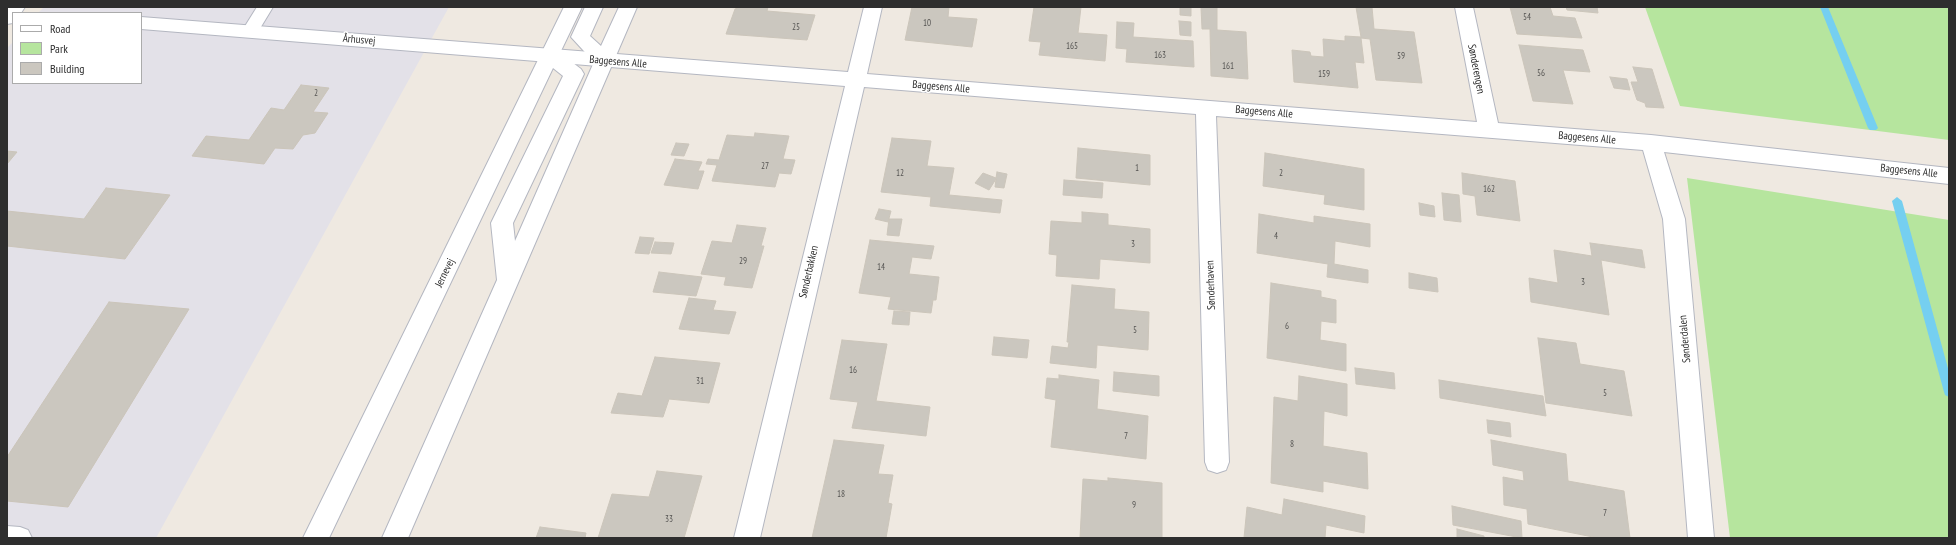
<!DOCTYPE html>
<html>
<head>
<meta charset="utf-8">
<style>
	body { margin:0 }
	#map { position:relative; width:1956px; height:545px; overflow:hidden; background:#efe9e1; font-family:"PT Sans Narrow",sans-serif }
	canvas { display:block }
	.frame { position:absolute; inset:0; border:8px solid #2e2e2e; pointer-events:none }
	.legend { position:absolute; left:12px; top:12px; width:130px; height:72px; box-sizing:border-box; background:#fff; border:1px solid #ababab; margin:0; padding:5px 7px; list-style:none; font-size:12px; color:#2e2e2e }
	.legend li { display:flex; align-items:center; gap:8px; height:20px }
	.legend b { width:20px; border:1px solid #ababab }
</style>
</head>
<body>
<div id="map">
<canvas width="1956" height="545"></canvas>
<div class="frame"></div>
<ul class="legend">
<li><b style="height:5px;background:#fff"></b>Road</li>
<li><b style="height:11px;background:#b6e59e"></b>Park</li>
<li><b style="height:11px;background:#cbc7bf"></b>Building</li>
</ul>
</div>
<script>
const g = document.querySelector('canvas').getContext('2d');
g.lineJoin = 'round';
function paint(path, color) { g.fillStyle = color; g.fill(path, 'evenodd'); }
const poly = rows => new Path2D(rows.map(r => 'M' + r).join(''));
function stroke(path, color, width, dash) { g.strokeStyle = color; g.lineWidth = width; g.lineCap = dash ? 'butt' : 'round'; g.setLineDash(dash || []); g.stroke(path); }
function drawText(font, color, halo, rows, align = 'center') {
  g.font = font + ' "PT Sans Narrow",sans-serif'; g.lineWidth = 3; g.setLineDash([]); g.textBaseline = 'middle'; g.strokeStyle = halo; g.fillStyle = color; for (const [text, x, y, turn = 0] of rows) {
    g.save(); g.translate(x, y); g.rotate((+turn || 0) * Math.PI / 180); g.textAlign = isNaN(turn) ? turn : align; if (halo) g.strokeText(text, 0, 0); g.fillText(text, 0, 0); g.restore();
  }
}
paint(poly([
	[44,7,449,7,156,538,7,538,7,48,13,42,13,83,141,83,141,13,38,13]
]), '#e3e1e8');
paint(poly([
	[1645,7,1949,7,1949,140,1680,106],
	[1687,178,1949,220,1949,538,1730,538]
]), '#b6e59e');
paint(poly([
	[1820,7,1828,7,1878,128,1876,130,1870,130,1868,128,1820,7],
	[1897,197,1902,201,1949,372,1949,397,1945,395,1944,392,1892,201,1897,197]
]), '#75cff0');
const building = poly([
	[726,7,768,7,767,11,815,15,807,40,726,34,735,9,738,8,726,7],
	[912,7,949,7,948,17,977,19,972,47,905,40,912,7],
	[1034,7,1081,7,1078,33,1107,35,1105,61,1039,55,1041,42,1029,41,1034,7],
	[1180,7,1191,7,1191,16,1180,15,1180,7],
	[1201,7,1217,7,1217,30,1246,32,1248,79,1211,76,1210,29,1202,29,1201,7],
	[1356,7,1372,7,1374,29,1414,32,1422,83,1376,80,1370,39,1361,38,1364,63,1355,62,1358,88,1294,82,1292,50,1310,52,1311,56,1324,57,1323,39,1345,41,1345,36,1361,37,1356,7],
	[1510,7,1550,7,1553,16,1575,18,1582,38,1517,34,1510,7],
	[1566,7,1597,7,1598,13,1567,10,1566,7],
	[1179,21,1191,22,1191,36,1180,35,1179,21],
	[1117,22,1134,23,1133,37,1193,41,1194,67,1126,62,1127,49,1116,48,1117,22],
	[1519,45,1583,50,1590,72,1563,70,1573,104,1533,101,1519,45],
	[1633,67,1652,69,1664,108,1646,107,1645,103,1637,100,1631,82,1638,82,1633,67],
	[1610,77,1627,79,1630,90,1614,88,1610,77],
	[301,85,329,88,313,112,328,113,315,133,303,135,293,149,275,148,264,164,192,156,206,136,249,140,271,108,284,110,301,85],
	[755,133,789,136,783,159,795,160,791,174,779,173,775,187,712,181,717,165,706,164,708,159,719,160,727,135,754,137,755,133],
	[892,138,931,141,927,166,954,168,949,195,1002,200,1000,213,930,206,931,197,881,192,892,138],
	[676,143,689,144,684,156,671,155,676,143],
	[1078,148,1150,155,1150,185,1076,178,1078,148],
	[7,151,17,152,7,164,7,151],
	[1265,153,1364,169,1364,210,1324,204,1325,195,1263,186,1265,153],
	[675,159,702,162,698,171,704,171,698,189,664,185,675,159],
	[997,172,1007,174,1004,188,995,187,996,179,989,190,975,183,983,173,996,178,997,172],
	[1462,173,1515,181,1520,221,1477,215,1475,196,1463,194,1462,173],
	[1064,180,1103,183,1102,198,1063,195,1064,180],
	[106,188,170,195,125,259,7,246,7,211,84,219,106,188],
	[1442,193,1459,195,1461,222,1444,220,1442,193],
	[1419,203,1434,206,1435,217,1420,215,1419,203],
	[879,209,891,211,888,222,875,219,879,209],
	[1082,212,1108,214,1108,225,1150,229,1150,263,1100,259,1099,279,1056,276,1057,255,1049,254,1051,221,1082,223,1082,212],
	[1259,214,1314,223,1314,216,1370,224,1370,247,1335,241,1334,264,1368,270,1368,283,1327,277,1328,264,1257,253,1259,214],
	[889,219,902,219,899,236,887,235,889,219],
	[737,225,766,228,761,246,764,246,752,288,724,285,726,277,701,274,712,241,732,243,737,225],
	[640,237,654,238,649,254,635,253,640,237],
	[870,240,934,246,931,259,912,257,909,274,939,277,936,300,933,300,931,313,888,309,891,297,859,293,870,240],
	[655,242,674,243,671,254,651,253,655,242],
	[1590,243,1642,250,1645,268,1601,260,1609,315,1531,302,1529,278,1558,283,1554,250,1592,256,1590,243],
	[659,272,702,277,696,296,653,292,659,272],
	[1409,273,1437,278,1438,292,1409,288,1409,273],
	[1271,283,1321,291,1321,297,1336,300,1336,323,1321,321,1320,340,1346,344,1346,371,1267,358,1271,283],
	[1072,285,1115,289,1114,309,1149,312,1148,350,1097,345,1096,368,1050,363,1052,346,1068,348,1069,342,1067,342,1072,285],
	[689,298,716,301,713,310,736,312,729,334,679,329,689,298],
	[109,302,189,309,68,507,7,501,7,457,109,302],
	[894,311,910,312,909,325,892,324,894,311],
	[994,337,1029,340,1027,358,992,355,994,337],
	[1538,338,1576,343,1580,364,1624,371,1632,416,1546,403,1538,338],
	[842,340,887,344,876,401,930,407,926,436,852,428,858,402,830,399,842,340],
	[655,357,720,363,709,403,669,399,663,417,611,413,618,393,642,396,655,357],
	[1355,368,1394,373,1395,389,1356,384,1355,368],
	[1114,372,1159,376,1159,396,1113,391,1114,372],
	[1059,375,1099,380,1097,409,1148,416,1146,459,1051,447,1056,400,1045,398,1047,378,1059,379,1059,375],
	[1299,376,1347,384,1347,416,1324,411,1323,446,1367,453,1368,489,1323,481,1323,492,1271,483,1274,397,1298,401,1299,376],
	[1439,380,1543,396,1546,416,1440,398,1439,380],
	[1487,420,1510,423,1511,437,1488,433,1487,420],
	[834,440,884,445,878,474,893,475,888,503,892,504,886,538,812,538,834,440],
	[1491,440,1566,454,1568,481,1624,491,1630,538,1598,538,1528,524,1527,509,1504,505,1503,477,1524,481,1523,471,1493,465,1491,440],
	[657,471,702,476,684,538,598,538,612,494,649,497,657,471],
	[1108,478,1162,483,1162,538,1080,538,1083,479,1108,481,1108,478],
	[1284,499,1365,516,1364,533,1326,525,1325,538,1244,538,1247,507,1282,515,1284,499],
	[1452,506,1521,521,1522,538,1453,525,1452,506],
	[540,527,586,533,585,538,536,538,540,527],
	[1457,529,1484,536,1484,538,1457,538,1457,529]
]);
paint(building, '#cbc7bf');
stroke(building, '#cbc5ba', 1);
const service = poly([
	[257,7,273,7,256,35,250,37,244,35,242,31,257,7],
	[7,526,20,527,28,530,32,538,7,538,7,526]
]);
const minor = poly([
	[7,7,25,7,21,13,13,13,13,23,7,24,7,7],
	[864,7,882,7,867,74,1477,122,1455,7,1473,7,1498,123,1651,135,1949,168,1949,184,1664,152,1685,219,1714,538,1688,538,1663,219,1643,150,1216,116,1229,462,1226,470,1217,473,1208,470,1205,462,1196,114,864,87,760,538,734,538,845,86,141,29,141,17,848,72,864,7]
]);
const secondary = poly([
	[564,7,582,7,560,53,581,69,584,74,513,223,515,241,594,62,571,37,585,7,603,7,590,36,601,46,619,7,637,7,408,538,382,538,497,280,491,223,563,76,553,68,329,538,303,538,564,7]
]);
stroke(service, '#b4b7c1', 2);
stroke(minor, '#b4b7c1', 2);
stroke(secondary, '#b4b7c1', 2);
paint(service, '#fff');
paint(minor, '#fff');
paint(secondary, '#fff');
drawText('9px', '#555452', null, [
	["54",1527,17],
	["10",927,23],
	["25",796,27],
	["165",1072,46],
	["163",1160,55],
	["59",1401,56],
	["161",1228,66],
	["56",1541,73],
	["159",1324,74],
	["2",316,93],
	["27",765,166],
	["1",1137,168],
	["12",900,173],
	["2",1281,173],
	["162",1489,189],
	["4",1276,236],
	["3",1133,244],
	["29",743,261],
	["14",881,267],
	["3",1583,282],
	["6",1287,326],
	["5",1135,330],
	["16",853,370],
	["31",700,381],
	["5",1605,393],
	["7",1126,436],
	["8",1292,444],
	["18",841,494],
	["9",1134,505],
	["7",1605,513],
	["33",669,519]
]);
drawText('11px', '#2e2e2e', '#fff', [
	["Århusvej",359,40,5],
	["Baggesens Alle",618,62,5],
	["Sønderengen",1476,69,79],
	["Baggesens Alle",941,87,5],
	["Baggesens Alle",1264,112,5],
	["Baggesens Alle",1587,138,5],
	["Baggesens Alle",1909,171,6],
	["Sønderbakken",809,272,-77],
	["Jernevej",445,273,-64],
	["Sønderhaven",1211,285,-92],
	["Sønderdalen",1685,339,-95]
]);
</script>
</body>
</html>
